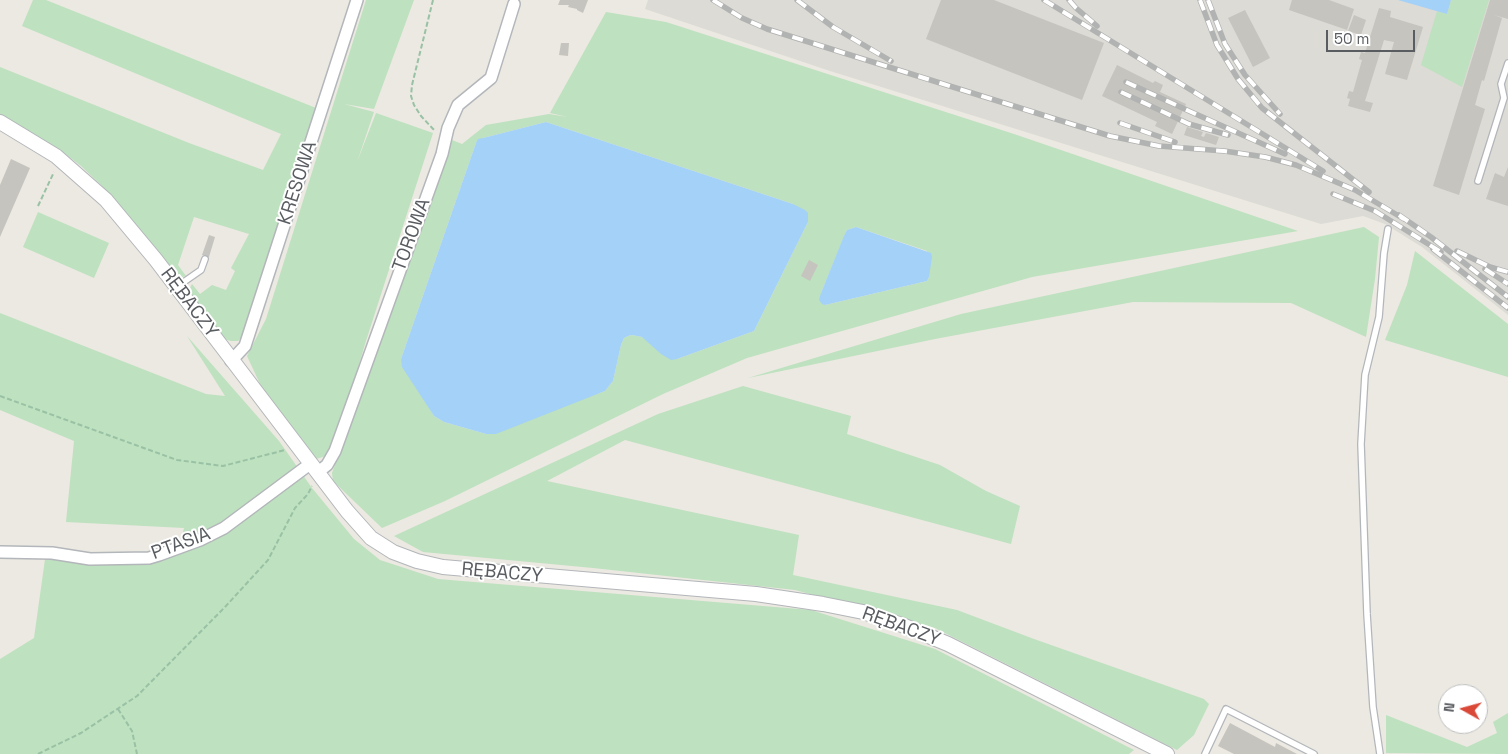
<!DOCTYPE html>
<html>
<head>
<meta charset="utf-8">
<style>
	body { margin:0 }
	#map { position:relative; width:1508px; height:754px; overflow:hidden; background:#ebe9e1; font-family:"Space Grotesk",sans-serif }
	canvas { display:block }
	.north { position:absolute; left:1438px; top:684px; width:50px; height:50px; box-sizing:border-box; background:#fff; border:1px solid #bdbebf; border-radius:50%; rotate:277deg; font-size:14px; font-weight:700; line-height:20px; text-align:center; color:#595c60 }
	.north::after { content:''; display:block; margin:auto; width:18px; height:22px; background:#da4937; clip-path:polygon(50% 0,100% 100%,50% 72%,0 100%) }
	.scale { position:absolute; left:1326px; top:30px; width:89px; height:22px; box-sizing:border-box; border:2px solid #595c60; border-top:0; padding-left:6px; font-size:15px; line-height:18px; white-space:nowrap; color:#595c60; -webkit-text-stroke:4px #fff; paint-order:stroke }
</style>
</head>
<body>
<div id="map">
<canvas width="1508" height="754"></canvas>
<div class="north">N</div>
<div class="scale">50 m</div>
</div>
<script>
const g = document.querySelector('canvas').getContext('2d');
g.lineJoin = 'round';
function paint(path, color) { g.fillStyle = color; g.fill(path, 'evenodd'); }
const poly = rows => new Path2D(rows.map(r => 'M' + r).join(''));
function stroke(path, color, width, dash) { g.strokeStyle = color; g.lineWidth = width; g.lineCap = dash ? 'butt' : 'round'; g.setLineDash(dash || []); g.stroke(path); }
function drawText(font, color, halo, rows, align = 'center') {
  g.font = font + ' "Space Grotesk",sans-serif'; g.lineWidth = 4; g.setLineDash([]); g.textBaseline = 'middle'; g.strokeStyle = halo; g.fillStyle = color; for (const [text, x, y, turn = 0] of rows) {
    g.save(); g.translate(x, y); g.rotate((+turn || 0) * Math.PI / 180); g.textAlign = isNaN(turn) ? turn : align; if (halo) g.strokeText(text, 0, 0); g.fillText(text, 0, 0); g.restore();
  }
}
paint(poly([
	[648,0,1508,0,1508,315,1422,247,1385,224,1363,216,1321,224,830,71,645,9]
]), '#dcdbd5');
paint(poly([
	[33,0,46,0,316,108,261,282,247,333,238,341,231,341,224,339,192,296,190,288,192,284,200,294,212,285,226,290,235,271,231,268,249,234,194,217,178,265,186,276,182,277,174,273,102,186,81,166,60,150,0,114,0,67,189,143,263,170,281,134,22,26],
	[366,0,414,0,374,109,344,104,374,112,357,162,376,113,433,133,365,344,346,410,330,450,326,456,316,459,267,399,247,356,266,319],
	[1451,0,1489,0,1462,87,1421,65,1437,11,1447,14],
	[606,12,666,22,1014,134,1298,231,1032,277,747,358,663,394,445,501,382,528,333,481,332,473,452,140,462,144,486,125,549,114,568,117,550,113],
	[546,122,793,204,808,216,808,222,754,331,677,359,642,337,632,335,628,336,624,338,621,345,613,381,605,391,486,434,444,422,434,416,401,359,476,143,483,138],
	[856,227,927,251,929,277,927,281,825,305,821,293,847,230],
	[38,212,109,243,94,278,23,247],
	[1364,227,1379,237,1375,279,1366,337,1291,303,1133,302,935,339,748,378,961,314],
	[1415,251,1508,324,1508,377,1385,340,1407,285],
	[0,313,206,394,225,396,187,336,279,441,312,488,354,539,380,560,438,579,811,610,935,649,1134,750,1129,754,0,754,0,659,34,638,46,552,178,555,184,528,66,522,74,441,0,410],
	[743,386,851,416,847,434,940,465,986,491,1020,506,1011,544,625,440,547,481,799,535,793,575,957,610,1034,639,1204,699,1209,704,1194,735,1177,750,935,628,795,590,593,568,423,552,394,536,658,414],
	[1508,713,1508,754,1386,753,1386,715,1467,747,1497,733,1493,722]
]), '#bee1bf');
paint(poly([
	[1398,0,1451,0,1447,14],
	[546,122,793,204,805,210,808,213,808,222,754,331,677,359,671,360,661,354,642,337,632,335,628,336,624,338,621,345,613,381,605,391,496,434,486,434,444,422,434,416,402,367,401,359,476,143,478,139,483,138],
	[856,227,931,253,932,257,929,277,927,281,825,305,822,304,819,300,821,293,844,236,847,230]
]), '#a4d1f7');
paint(poly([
	[560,0,588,0,583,13,577,10,577,9,568,7,569,5,558,5],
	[941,0,994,0,1104,43,1082,100,926,39],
	[1292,0,1329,0,1354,9,1347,30,1289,10],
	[1490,0,1508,0,1508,19,1494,15,1502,18,1484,81,1482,80,1475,105,1485,109,1459,195,1433,186],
	[1379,8,1391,11,1390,17,1423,27,1407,80,1385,74,1394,42,1384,40,1365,101,1373,103,1370,112,1348,106,1350,99,1347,98,1349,91,1353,92,1362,60,1359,59,1361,52,1365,53],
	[1245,10,1270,58,1253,67,1228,18],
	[1354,15,1366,20,1361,35,1348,31],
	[561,43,569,43,568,56,559,55],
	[1117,65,1153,83,1155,81,1163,85,1160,92,1186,104,1172,134,1155,126,1157,122,1102,96],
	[1187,127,1203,132,1201,136,1204,137,1206,133,1219,137,1216,145,1184,135],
	[11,159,30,168,0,237,0,185],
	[1508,167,1508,206,1486,199,1495,173,1504,177],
	[209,235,215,237,209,257,202,255],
	[809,260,818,265,810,281,801,276],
	[1230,723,1275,747,1276,743,1297,754,1234,754,1218,746]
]), '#c6c4be');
const service = poly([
	[1478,181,1504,98,1501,84,1508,63],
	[178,286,201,270,205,259],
	[1205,754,1226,709,1314,754],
	[1380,754,1373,707,1367,614,1361,444,1365,375,1379,317,1384,253,1388,229]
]);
const minor = poly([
	[231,361,245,346,357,0],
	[317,473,327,465,335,451,442,154,448,128,458,105,491,78,514,4],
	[0,552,52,553,90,559,149,558,159,555,200,540,224,528,310,464]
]);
const tertiary = poly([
	[0,122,56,156,106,200,156,260,347,511,371,538,393,552,417,561,443,567,756,594,823,604,863,612,902,625,948,644,1167,754]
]);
stroke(service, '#b3b6ba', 8);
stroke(minor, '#b3b6ba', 14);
stroke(tertiary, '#b3b6ba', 16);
stroke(poly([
	[433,0,412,85,411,96,414,105,421,116,435,131],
	[38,206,54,172],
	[0,396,177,460,223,466,285,450],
	[118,709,132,731,137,754],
	[38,754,81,733,137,696,225,607,268,560,295,508,308,494,312,486]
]), '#99c1a5', 2, [5, 2.5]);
stroke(service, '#fff', 5.5);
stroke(minor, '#fff', 11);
stroke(tertiary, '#fff', 14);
const rail = poly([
	[713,0,742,18,767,29,1110,136,1159,146,1224,151,1265,157,1296,165,1355,190,1404,219],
	[797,0,833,27,891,61],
	[1044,0,1323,171],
	[1069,0,1076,8,1097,26],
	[1200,0,1217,45,1238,79,1262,108,1369,192],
	[1208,0,1225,44,1245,75,1280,114],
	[1126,82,1189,111,1285,154],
	[1121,92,1189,124,1228,135],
	[1120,123,1175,142],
	[1333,194,1375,211,1441,252],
	[1399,215,1431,237,1508,297],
	[1433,249,1508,308],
	[1457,251,1490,267,1508,272],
	[1485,269,1508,284]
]);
stroke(rail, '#b1b2b2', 5.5);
stroke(rail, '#fff', 4, [11]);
drawText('19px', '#595c60', '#fff', [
	["KRESOWA",298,183,-72],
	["TOROWA",412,235,-70],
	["RĘBACZY",189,303,53],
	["PTASIA",181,544,-20],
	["RĘBACZY",502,573,5],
	["RĘBACZY",901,627,20]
]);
</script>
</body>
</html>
